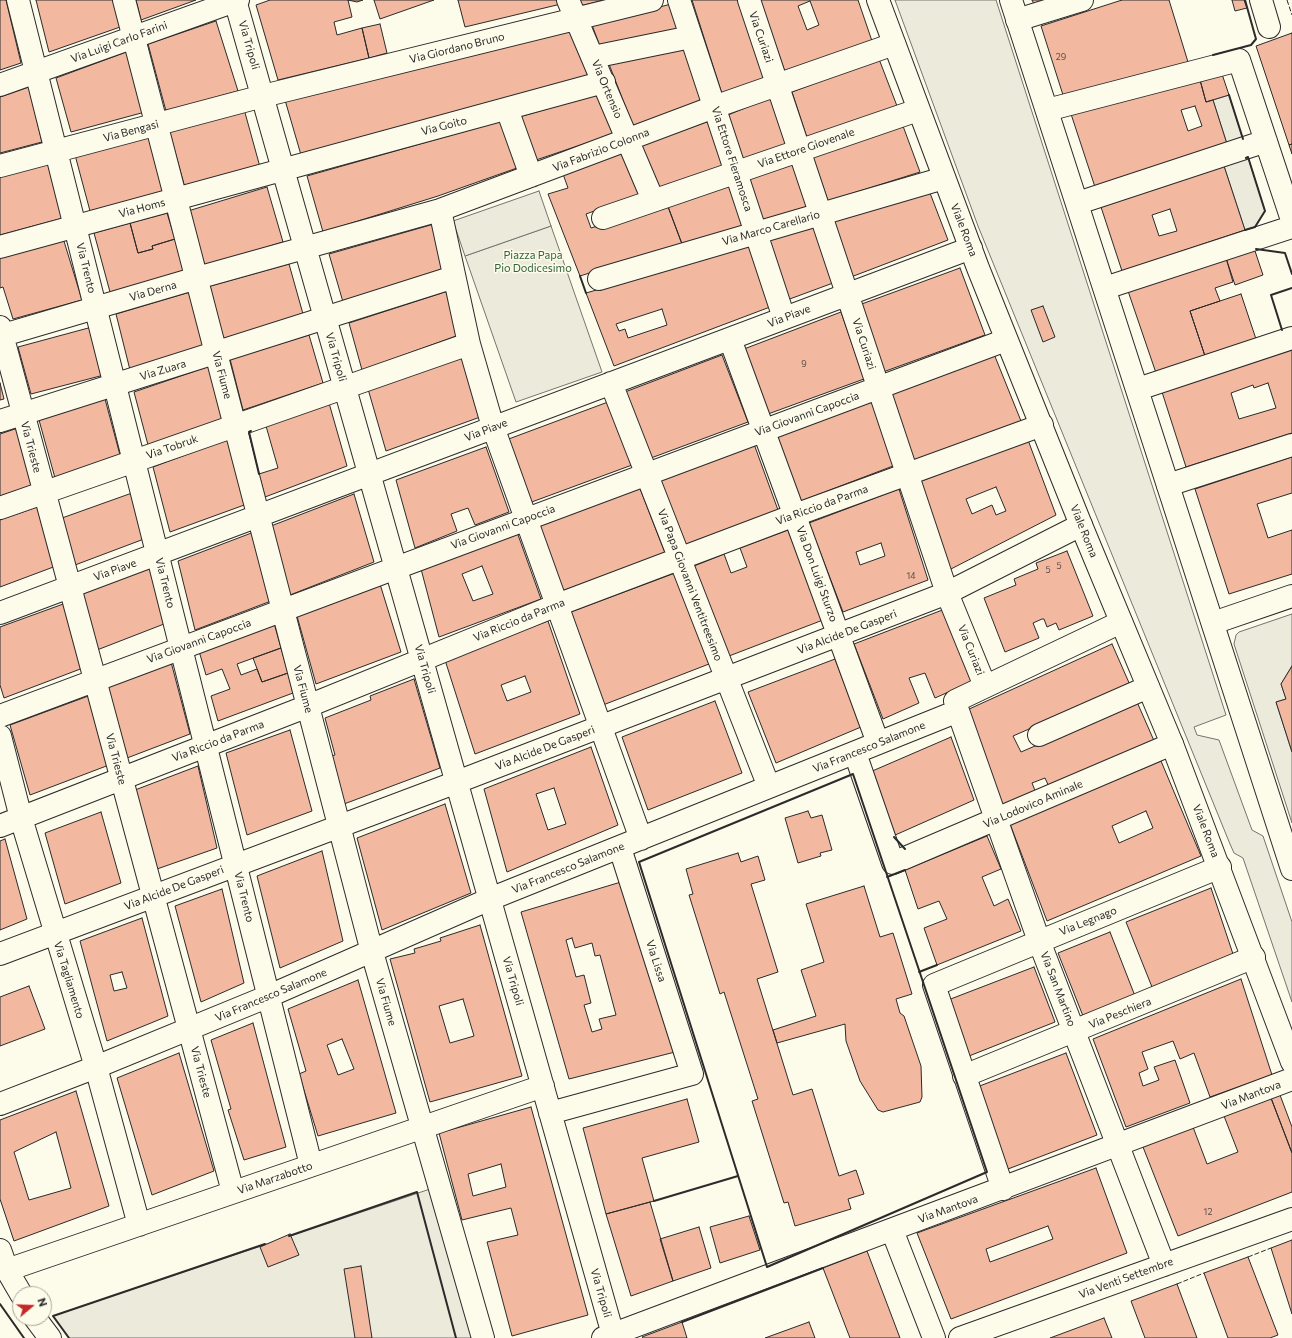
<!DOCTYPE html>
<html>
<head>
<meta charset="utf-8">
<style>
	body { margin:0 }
	#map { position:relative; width:1292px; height:1338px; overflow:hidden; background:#fdfbea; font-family:Commissioner,sans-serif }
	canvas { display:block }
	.north { position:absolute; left:12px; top:1286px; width:40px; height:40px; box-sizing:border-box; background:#fdfbea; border:1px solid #a9a89e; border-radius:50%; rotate:71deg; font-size:11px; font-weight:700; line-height:16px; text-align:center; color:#2b2b2b }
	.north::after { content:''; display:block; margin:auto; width:14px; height:18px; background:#c62828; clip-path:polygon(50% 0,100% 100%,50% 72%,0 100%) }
</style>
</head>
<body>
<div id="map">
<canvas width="1292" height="1338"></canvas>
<div class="north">N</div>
</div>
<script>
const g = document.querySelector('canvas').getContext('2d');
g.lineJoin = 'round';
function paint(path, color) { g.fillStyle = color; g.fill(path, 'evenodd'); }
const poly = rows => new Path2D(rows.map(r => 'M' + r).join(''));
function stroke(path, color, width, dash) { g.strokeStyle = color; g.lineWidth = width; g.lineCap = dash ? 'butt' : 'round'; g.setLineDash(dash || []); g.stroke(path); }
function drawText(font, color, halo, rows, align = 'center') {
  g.font = font + ' Commissioner,sans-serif'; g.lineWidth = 3; g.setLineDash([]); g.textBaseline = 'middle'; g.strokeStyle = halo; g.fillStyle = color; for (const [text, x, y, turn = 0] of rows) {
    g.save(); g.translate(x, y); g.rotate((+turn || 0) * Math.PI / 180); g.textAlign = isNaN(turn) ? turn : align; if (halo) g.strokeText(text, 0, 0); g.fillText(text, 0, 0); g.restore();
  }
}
const green = poly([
	[1229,95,1243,140,1227,144,1213,100,1229,95],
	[551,226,602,372,516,402,465,256,551,226]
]);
paint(green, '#ecebdb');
stroke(green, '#74746e', 1);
const parking = poly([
	[895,0,996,0,1226,715,1194,727,1197,735,1219,740,1252,830,1263,836,1292,922,1292,1002,1243,858,1234,853,1230,844,978,226,895,0],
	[1248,157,1265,211,1255,227,1245,230,1224,166,1248,157],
	[539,191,551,226,465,256,453,221,539,191],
	[1292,614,1292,666,1281,684,1286,699,1276,702,1292,752,1292,823,1234,644,1236,635,1239,632,1292,614],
	[433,1188,474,1338,69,1338,53,1316,433,1188]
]);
paint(parking, '#eceadb');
stroke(parking, '#74746e', 1);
const building = poly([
	[0,0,6,0,21,63,0,70,0,0],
	[36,0,117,0,123,26,49,52,36,0],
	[136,0,196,0,141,20,136,0],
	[270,0,348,0,352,17,334,22,337,35,362,28,369,58,278,80,256,5,270,0],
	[348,0,363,0,357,2,348,0],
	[374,0,434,0,380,19,374,0],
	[458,0,559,0,561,4,465,27,458,0],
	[578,0,604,0,580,6,578,0],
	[692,0,740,0,765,78,722,94,692,0],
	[760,0,858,0,872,41,785,72,760,0],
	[810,1,819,25,807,30,798,6,810,1],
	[1032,0,1047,0,1034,4,1032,0],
	[1122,0,1169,0,1188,62,1063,95,1041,26,1122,0],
	[1232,0,1244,0,1247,8,1235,11,1232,0],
	[671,4,680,33,601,49,592,25,671,4],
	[216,21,238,91,166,111,148,44,216,21],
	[380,24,387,53,369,58,362,28,380,24],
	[573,30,592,76,301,155,285,100,573,30],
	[1292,33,1292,144,1289,145,1256,46,1292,33],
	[685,45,703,101,633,126,607,59,685,45],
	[129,51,145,112,71,132,56,78,129,51],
	[879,59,897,106,807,138,792,92,879,59],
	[1222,74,1229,95,1206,102,1200,80,1222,74],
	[1200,80,1206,102,1213,100,1227,144,1095,187,1071,114,1200,80],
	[1195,106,1202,126,1188,131,1181,110,1195,106],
	[29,87,42,142,0,153,0,97,29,87],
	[602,93,616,133,536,160,519,117,602,93],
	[772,97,788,144,742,160,728,115,772,97],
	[244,109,260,167,185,188,169,130,244,109],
	[501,121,517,168,438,196,323,232,307,176,501,121],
	[709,121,725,165,657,189,640,146,709,121],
	[903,126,920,172,828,201,813,157,903,126],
	[149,136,164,192,90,211,75,155,149,136],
	[1292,144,1292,154,1289,145,1292,144],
	[625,151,641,194,586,214,591,228,667,204,682,244,580,276,548,194,568,188,563,174,625,151],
	[49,162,63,218,0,235,0,175,49,162],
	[795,164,809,206,762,220,748,179,795,164],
	[1224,166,1245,230,1122,271,1101,207,1224,166],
	[1170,209,1177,231,1159,236,1152,215,1170,209],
	[730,184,744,227,682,244,667,204,730,184],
	[267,187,283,242,205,266,188,211,267,187],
	[930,193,948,240,851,277,834,221,930,193],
	[167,213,175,239,152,246,153,249,138,253,130,223,167,213],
	[130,223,138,253,153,249,152,246,175,239,184,271,110,292,94,233,130,223],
	[434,224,443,269,343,302,329,254,434,224],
	[816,226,833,283,787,300,768,240,816,226],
	[63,238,82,300,13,319,3,287,0,288,0,256,63,238],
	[749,246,770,307,614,366,586,293,749,246],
	[662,309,667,325,628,338,625,329,619,331,616,324,662,309],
	[1254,248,1263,275,1235,285,1226,258,1254,248],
	[1226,258,1233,282,1215,288,1220,301,1190,311,1205,356,1156,373,1128,291,1226,258],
	[289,264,303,314,223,340,210,286,289,264],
	[960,268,985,335,883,372,859,305,960,268],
	[448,291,456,336,362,370,349,323,448,291],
	[190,292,203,346,130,370,116,314,190,292],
	[1241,294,1256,339,1205,356,1190,311,1241,294],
	[1043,306,1055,337,1043,342,1031,310,1043,306],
	[841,312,864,379,768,414,744,349,841,312],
	[92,327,104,375,31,394,18,347,92,327],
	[309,335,323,383,243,410,230,359,309,335],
	[1292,348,1292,433,1186,467,1162,392,1292,348],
	[1268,383,1276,408,1239,419,1231,393,1253,385,1254,388,1268,383],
	[994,354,1021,421,913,461,890,393,994,354],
	[722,355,748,422,651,458,625,392,722,355],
	[463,357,483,416,386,451,368,389,463,357],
	[210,366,222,419,148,445,134,392,210,366],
	[0,383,4,399,0,400,0,383],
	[105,399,120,455,55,478,39,420,105,399],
	[871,400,893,466,801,501,775,434,871,400],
	[608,402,632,465,529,503,506,440,608,402],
	[329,403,347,466,265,497,259,474,278,468,266,426,329,403],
	[18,428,33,485,0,496,0,434,18,428],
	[228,439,247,504,170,532,153,467,228,439],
	[1028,440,1056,515,949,570,919,482,1028,440],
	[996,487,1006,511,996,515,992,505,972,514,966,499,996,487],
	[754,444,778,510,684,545,659,479,754,444],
	[486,447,509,512,475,525,468,508,451,514,457,531,415,548,396,480,486,447],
	[1292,457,1292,493,1257,504,1268,538,1292,530,1292,574,1229,594,1195,489,1292,457],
	[639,486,665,553,562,591,537,524,639,486],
	[899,489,928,580,843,612,809,523,899,489],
	[881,543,885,556,860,565,856,552,881,543],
	[132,493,144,539,75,565,62,518,132,493],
	[354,494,374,562,290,595,271,526,354,494],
	[40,506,56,566,0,587,0,520,40,506],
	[788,530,823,620,729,656,694,566,724,554,731,573,747,567,740,548,788,530],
	[254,532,271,601,195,630,178,561,254,532],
	[517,532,541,599,439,637,421,569,517,532],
	[482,566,493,594,473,601,462,574,482,566],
	[1067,551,1093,616,1059,630,1056,623,1047,627,1044,619,1042,619,1033,623,1039,638,1005,652,984,598,1016,585,1014,579,1038,569,1036,563,1067,551],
	[150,566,164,624,97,650,82,592,150,566],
	[675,573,709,664,603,705,568,613,675,573],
	[380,584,401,652,316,684,297,616,380,584],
	[66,603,83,668,4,698,0,685,0,627,66,603],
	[945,609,973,681,935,698,925,673,909,678,919,703,883,719,854,644,945,609],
	[548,621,580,714,475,754,445,660,548,621],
	[525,676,531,692,507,701,501,685,525,676],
	[274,623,281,648,237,664,241,675,257,669,262,682,288,673,293,693,218,721,211,696,230,689,222,669,206,675,199,651,274,623],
	[1112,644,1130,685,1013,736,1021,752,1137,702,1155,743,1050,789,1045,778,1032,783,1036,793,1004,808,967,710,1112,644],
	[281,648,288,673,262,682,253,658,281,648],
	[835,659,861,727,776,763,748,692,835,659],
	[171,662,190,734,127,758,107,685,171,662],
	[1292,666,1292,752,1276,702,1286,699,1281,684,1292,666],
	[414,679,440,768,344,804,331,756,335,755,325,718,371,700,370,696,414,679],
	[91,695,109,765,30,795,10,725,91,695],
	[715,701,742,773,648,810,622,737,715,701],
	[290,730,312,811,247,835,226,753,290,730],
	[951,737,974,800,893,836,870,772,951,737],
	[591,747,618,825,507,872,484,789,591,747],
	[554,788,566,824,548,830,536,794,554,788],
	[1161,761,1201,856,1047,921,1010,824,1161,761],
	[1146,811,1153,828,1119,843,1112,826,1146,811],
	[198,766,217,848,157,869,135,790,198,766],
	[445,804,471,893,382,930,357,838,445,804],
	[808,811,811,818,822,815,832,850,820,853,821,856,798,863,785,818,808,811],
	[101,812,121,883,65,904,45,833,101,812],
	[987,836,1001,869,982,877,994,906,1008,899,1021,931,937,965,924,928,947,919,939,901,918,909,905,870,987,836],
	[5,839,27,919,0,930,0,841,5,839],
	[322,851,343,941,280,968,257,876,322,851],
	[738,853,741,862,758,856,765,880,751,884,778,972,757,979,793,1095,812,1089,839,1176,856,1170,864,1194,848,1199,851,1209,795,1226,788,1202,784,1203,752,1101,758,1099,724,992,720,994,689,895,693,894,686,869,738,853],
	[621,882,675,1052,569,1079,521,912,621,882],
	[572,938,575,948,592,943,595,956,600,955,616,1015,599,1019,602,1029,592,1032,584,1005,591,1003,584,975,576,977,566,940,572,938],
	[864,886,880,937,893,933,912,994,896,999,900,1013,904,1016,921,1066,922,1097,920,1102,883,1112,878,1110,860,1081,846,1041,845,1024,777,1043,773,1030,816,1016,801,970,824,962,806,904,864,886],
	[1211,888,1233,954,1152,987,1126,922,1211,888],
	[222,889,244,983,201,1002,175,906,222,889],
	[142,918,168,1016,107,1041,80,941,142,918],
	[122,972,127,988,114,991,110,975,122,972],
	[480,925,522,1076,430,1102,390,959,415,953,414,949,441,941,440,938,480,925],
	[463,999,474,1036,450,1043,439,1006,463,999],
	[1110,932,1135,996,1083,1016,1058,953,1110,932],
	[1034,967,1055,1022,969,1056,948,1000,1034,967],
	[1241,979,1272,1075,1210,1097,1194,1053,1180,1059,1173,1041,1142,1052,1148,1069,1139,1073,1143,1086,1159,1080,1154,1067,1175,1060,1190,1103,1126,1127,1093,1039,1241,979],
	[358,980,396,1113,318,1136,299,1074,306,1071,288,1009,358,980],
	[342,1039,354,1069,338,1075,327,1045,342,1039],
	[29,986,45,1029,0,1046,0,997,29,986],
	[253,1023,286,1147,244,1160,228,1110,231,1109,211,1040,253,1023],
	[179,1053,214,1171,152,1195,117,1078,179,1053],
	[1066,1053,1097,1135,1008,1169,977,1087,1066,1053],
	[76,1091,109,1206,14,1241,0,1199,0,1120,76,1091],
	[56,1132,71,1188,29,1200,14,1152,56,1132],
	[1280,1095,1292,1127,1292,1153,1271,1098,1280,1095],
	[1271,1098,1292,1153,1292,1192,1178,1236,1143,1147,1193,1127,1207,1164,1238,1152,1224,1116,1271,1098],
	[687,1099,699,1142,642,1158,654,1201,606,1214,583,1128,687,1099],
	[531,1107,588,1315,512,1336,487,1242,518,1235,511,1208,462,1220,439,1133,531,1107],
	[501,1164,506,1187,473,1196,468,1174,501,1164],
	[1096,1168,1127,1253,951,1319,917,1233,1096,1168],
	[1048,1226,1053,1239,990,1262,986,1249,1048,1226],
	[650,1202,673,1281,631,1296,606,1214,650,1202],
	[749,1216,760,1250,720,1263,710,1227,749,1216],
	[699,1227,711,1268,673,1281,660,1239,699,1227],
	[290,1234,299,1255,268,1267,260,1247,290,1234],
	[1292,1240,1292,1314,1271,1248,1292,1240],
	[867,1251,900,1338,850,1338,823,1268,867,1251],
	[1248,1257,1278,1335,1270,1338,1228,1338,1204,1273,1248,1257],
	[361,1266,372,1338,355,1338,344,1269,361,1266],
	[1177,1284,1197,1338,1145,1338,1131,1301,1177,1284],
	[1104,1318,1112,1338,1050,1338,1104,1318],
	[682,1322,687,1338,643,1338,642,1337,682,1322],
	[809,1322,815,1338,765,1338,809,1322]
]);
paint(building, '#f2b8a0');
stroke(building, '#2b2b2b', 1);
const street = poly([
	[18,0,311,1165],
	[124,0,372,952,483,1338],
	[235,0,614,1338],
	[568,0,653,200],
	[679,0,784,318],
	[749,0,947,593,985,686],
	[1261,0,1269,27],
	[1017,20,1082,0],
	[593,57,691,37],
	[0,85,238,0],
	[507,109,531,176],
	[1047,110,1239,60,1292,220],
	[0,166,263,96,652,0],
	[1078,203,1266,141],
	[440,210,469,344,493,427,641,839],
	[603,218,918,110],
	[0,247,604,82],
	[599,279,944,178],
	[1105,288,1292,227],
	[0,327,233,1192],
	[0,336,197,278,440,210,714,107,894,44],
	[730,339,878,743],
	[611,383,769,787],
	[1138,389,1292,338],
	[0,421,454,277],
	[1168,485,1292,445],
	[0,508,469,344],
	[0,613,971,248],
	[1213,623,1292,596],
	[958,711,1039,941,1164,1265],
	[0,716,1006,340],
	[1039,735,1148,687],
	[0,736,21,818,96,1067,139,1225],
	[855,753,893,863,1172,744],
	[0,826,308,706,557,605,795,515,1042,425],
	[0,954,457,782,947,593,1081,525],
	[964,1076,1254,957],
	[0,1104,96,1067,269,996,490,899,958,711,955,701,1121,622],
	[550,1113,692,1074,620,848],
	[1003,1189,934,985,1220,867],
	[892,1230,934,1338],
	[0,1250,7,1270,21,1294],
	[7,1270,543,1086],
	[35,1318,50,1338],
	[603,1338,1292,1079],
	[960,1338,1292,1219]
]);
const secondary = poly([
	[878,0,978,268,1081,525,1172,744,1292,1062],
	[1011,0,1292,869]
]);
stroke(street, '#2b2b2b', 24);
stroke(secondary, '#2b2b2b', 24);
stroke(street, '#fdfbea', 22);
stroke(secondary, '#fdfbea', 22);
stroke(poly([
	[1287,0,1292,15],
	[1248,1257,1271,1248],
	[1177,1284,1204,1273]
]), '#2b2b2b', 1, [5, 2]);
stroke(poly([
	[1213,55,1251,45,1256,39,1245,0],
	[1229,95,1243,139],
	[1245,230,1255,227,1265,211,1248,157,1246,158],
	[1256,249,1285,253,1292,274],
	[580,276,586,293],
	[1282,330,1271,295,1292,288],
	[251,431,249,432,259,474],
	[853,774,987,1172,767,1267,639,862,853,774],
	[894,837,905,849],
	[887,877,905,870],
	[919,972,937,965],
	[654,1201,738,1176],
	[289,1236,417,1192,456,1338],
	[0,1304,24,1338],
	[682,1322,823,1268],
	[69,1338,53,1316,265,1244]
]), '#2b2b2b', 2);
drawText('9px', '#5d4e48', null, [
	["29",1061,57],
	["9",804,364],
	["5",1059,566],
	["5",1048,570],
	["14",911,576],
	["12",1208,1212]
]);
drawText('11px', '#2b2b2b', '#fdfbea', [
	["Via Curiazi",761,37,71],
	["Via Luigi Carlo Farini",119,42,-20],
	["Via Tripoli",249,45,74],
	["Via Giordano Bruno",457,48,-14],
	["Via Ortensio",607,89,67],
	["Via Goito",444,126,-15],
	["Via Bengasi",131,131,-15],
	["Via Ettore Giovenale",806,148,-19],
	["Via Fabrizio Colonna",601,150,-21],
	["Via Ettore Fieramosca",732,159,72],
	["Via Homs",142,208,-15],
	["Via Marco Carellario",771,228,-16],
	["Viale Roma",964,230,69],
	["Via Trento",86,268,76],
	["Via Derna",153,291,-16],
	["Via Piave",789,316,-21],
	["Via Curiazi",864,344,72],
	["Via Tripoli",336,357,74],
	["Via Zuara",163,370,-17],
	["Via Fiume",222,375,75],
	["Via Giovanni Capoccia",807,414,-20],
	["Via Piave",486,430,-21],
	["Via Trieste",31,447,75],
	["Via Tobruk",172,447,-19],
	["Via Riccio da Parma",822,505,-20],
	["Via Giovanni Capoccia",503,527,-20],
	["Viale Roma",1084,531,68],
	["Via Piave",115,570,-20],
	["Via Don Luigi Sturzo",817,574,70],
	["Via Trento",165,583,76],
	["Via Papa Giovanni Ventitreesimo",690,585,69],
	["Via Riccio da Parma",519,620,-22],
	["Via Alcide De Gasperi",847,632,-21],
	["Via Giovanni Capoccia",199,641,-20],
	["Via Curiazi",971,650,68],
	["Via Tripoli",425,669,74],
	["Via Fiume",303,689,75],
	["Via Riccio da Parma",218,741,-21],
	["Via Francesco Salamone",869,747,-22],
	["Via Alcide De Gasperi",545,748,-21],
	["Via Trieste",116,759,75],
	["Via Lodovico Aminale",1033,804,-23],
	["Viale Roma",1206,831,69],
	["Via Francesco Salamone",568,868,-22],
	["Via Alcide De Gasperi",174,888,-21],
	["Via Trento",244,897,76],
	["Via Legnago",1088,921,-22],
	["Via Lissa",656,961,72],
	["Via Tagliamento",69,980,73],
	["Via Tripoli",513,981,74],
	["Via San Martino",1058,989,69],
	["Via Francesco Salamone",271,995,-23],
	["Via Fiume",386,1002,74],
	["Via Peschiera",1120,1013,-22],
	["Via Trieste",201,1072,75],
	["Via Mantova",1251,1095,-21],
	["Via Marzabotto",275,1178,-19],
	["Via Mantova",948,1209,-20],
	["Via Venti Settembre",1126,1278,-20],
	["Via Tripoli",601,1293,74]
]);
drawText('11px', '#34623c', '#fdfbea', [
	["Piazza Papa",533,255],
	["Pio Dodicesimo",533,268]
]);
</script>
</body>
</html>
